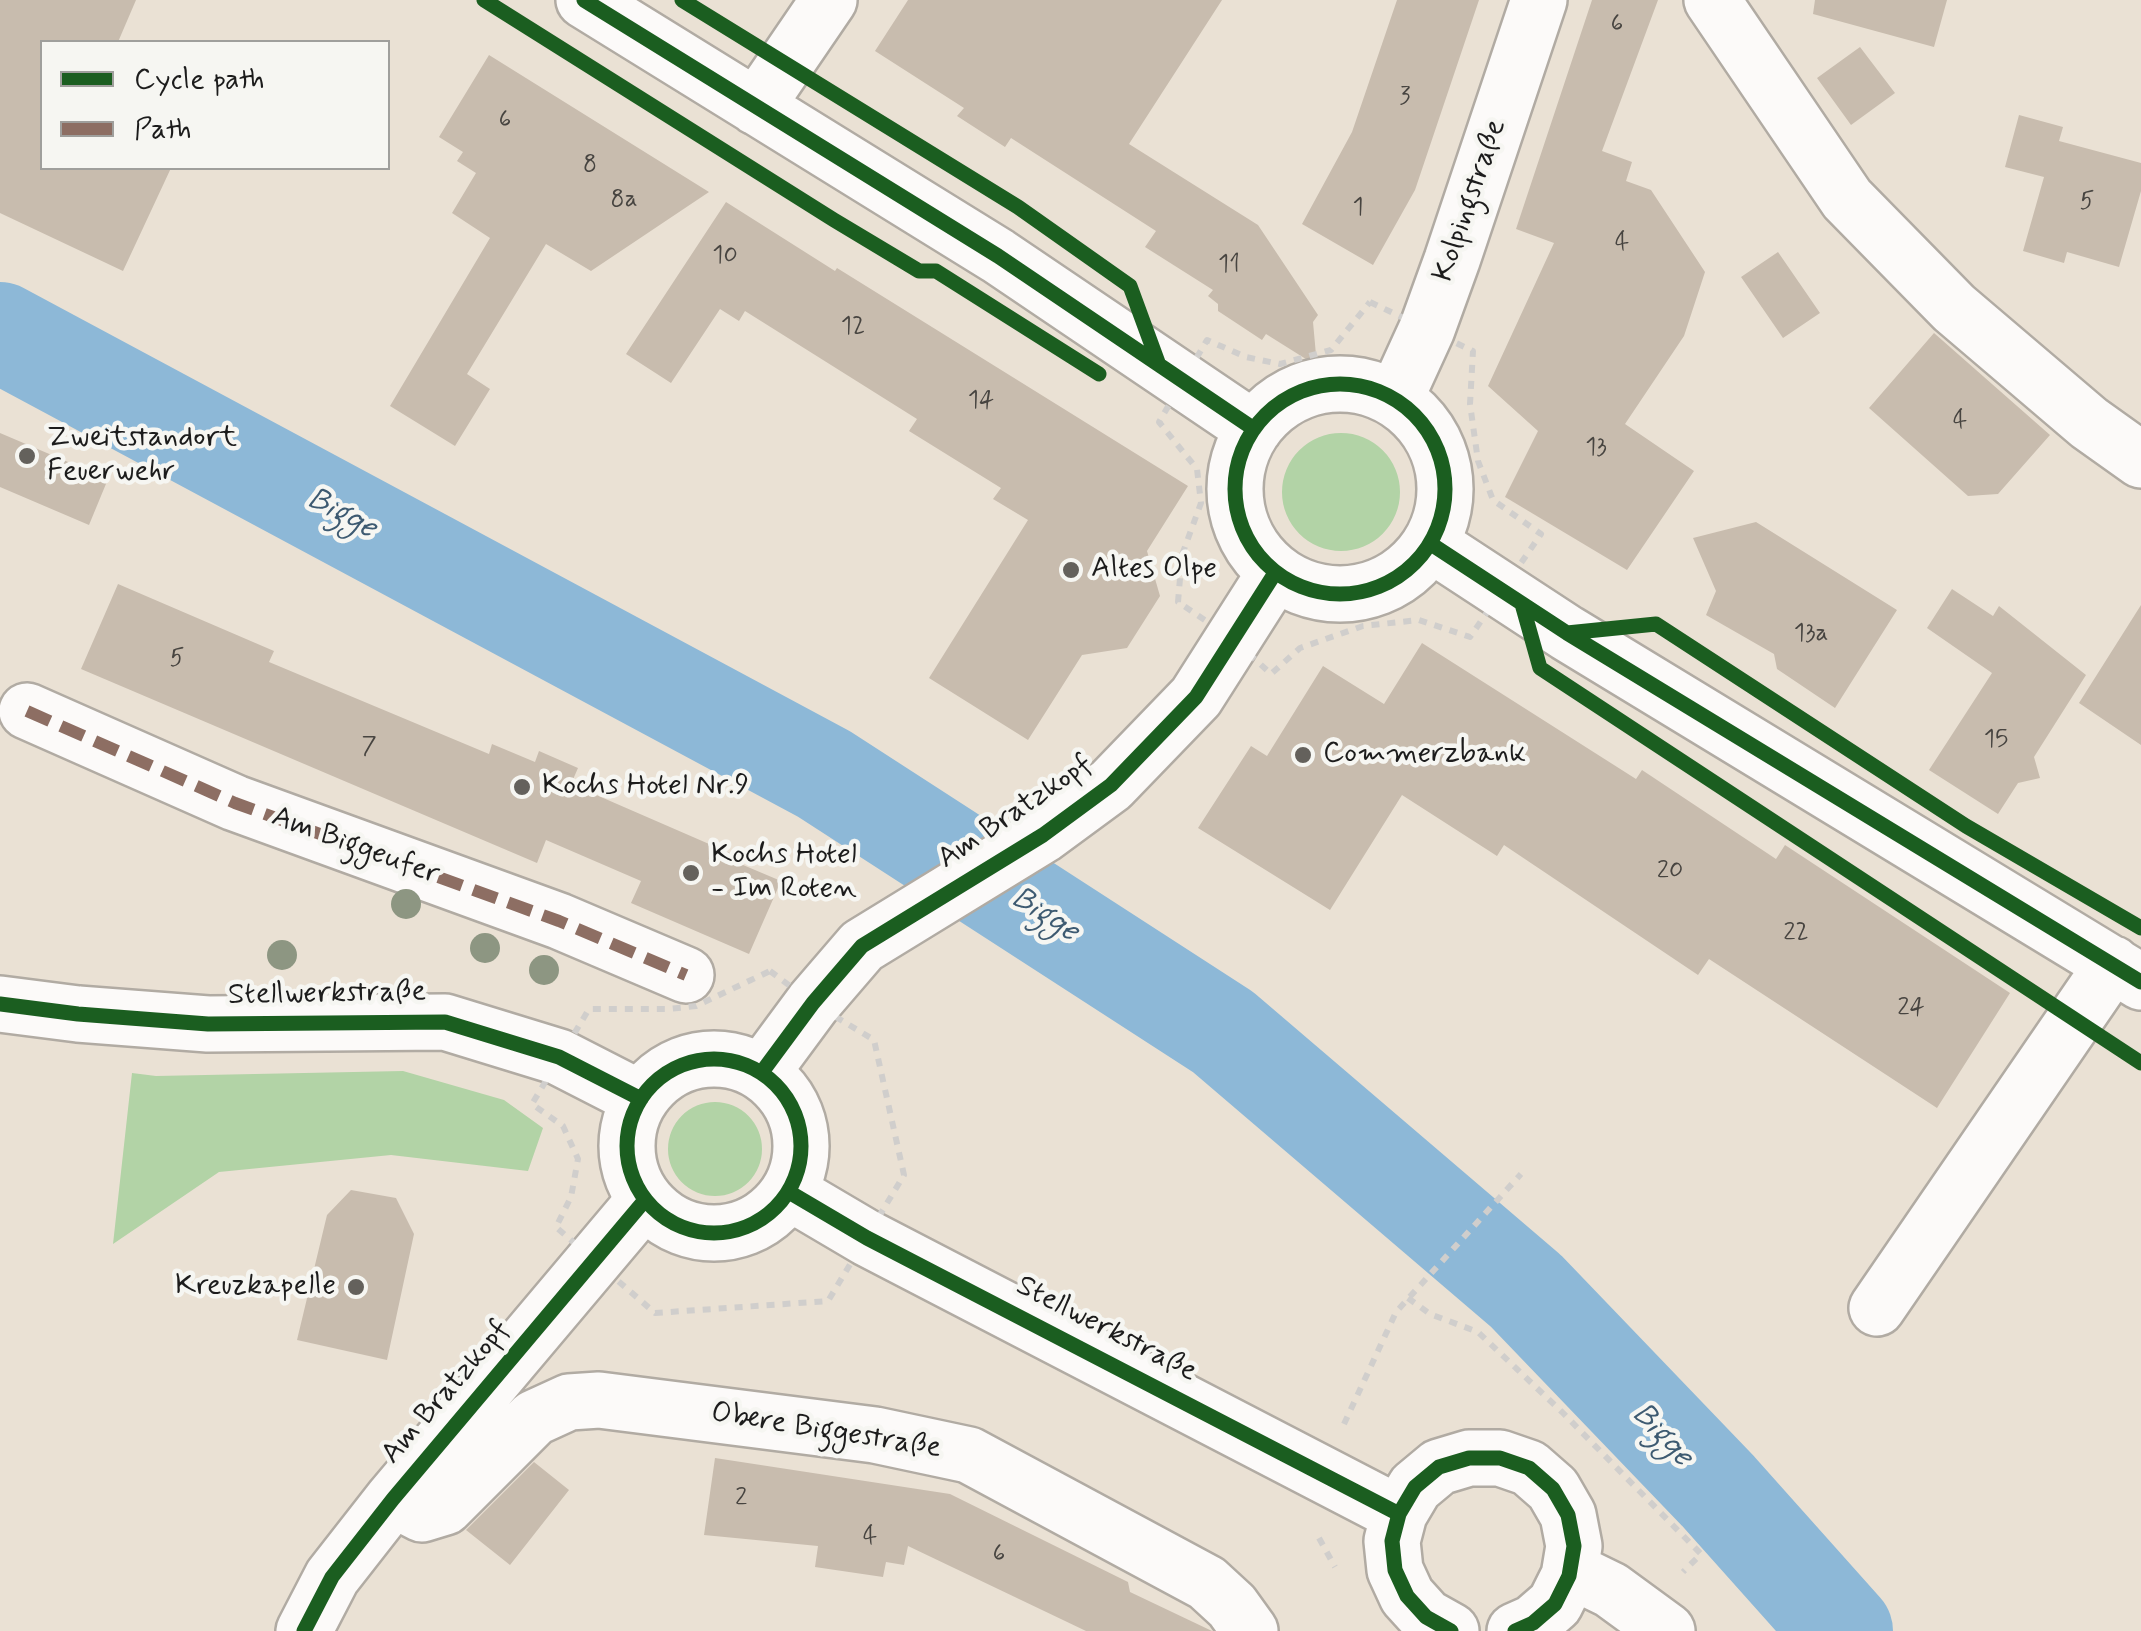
<!DOCTYPE html>
<html>
<head>
<meta charset="utf-8">
<style>
	body { margin:0 }
	#map { position:relative; width:2141px; height:1631px; overflow:hidden; background:#eae1d4; font-family:Mynerve,sans-serif }
	canvas { display:block }
	.legend { position:absolute; left:40px; top:40px; width:350px; height:130px; box-sizing:border-box; background:#f6f6f2; border:2px solid #9f9f9c; margin:0; padding:12px 18px; list-style:none; font-size:30px; color:#1c1c1c }
	.legend li { display:flex; align-items:center; gap:20px; height:50px }
	.legend b { width:50px; border:2px solid #9f9f9c }
</style>
</head>
<body>
<div id="map">
<canvas width="2141" height="1631"></canvas>
<ul class="legend">
<li><b style="height:12px;background:#1b5e20"></b>Cycle path</li>
<li><b style="height:12px;background:#8d6e63"></b>Path</li>
</ul>
</div>
<script>
const g = document.querySelector('canvas').getContext('2d');
g.lineJoin = 'round';
function paint(path, color) { g.fillStyle = color; g.fill(path, 'evenodd'); }
const poly = rows => new Path2D(rows.map(r => 'M' + r).join(''));
function stroke(path, color, width, dash) { g.strokeStyle = color; g.lineWidth = width; g.lineCap = dash ? 'butt' : 'round'; g.setLineDash(dash || []); g.stroke(path); }
function drawText(font, color, halo, rows, align = 'center') {
  g.font = font + ' Mynerve,sans-serif'; g.lineWidth = 9; g.setLineDash([]); g.textBaseline = 'middle'; g.strokeStyle = halo; g.fillStyle = color; for (const [text, x, y, turn = 0] of rows) {
    g.save(); g.translate(x, y); g.rotate((+turn || 0) * Math.PI / 180); g.textAlign = isNaN(turn) ? turn : align; if (halo) g.strokeText(text, 0, 0); g.fillText(text, 0, 0); g.restore();
  }
}
paint(poly([
	'1282 492a59 59 0 1 1 118 0a59 59 0 1 1-118 0Z',
	[403,1071,504,1100,543,1128,528,1171,391,1155,219,1172,113,1244,132,1073,156,1076],
	'668 1149a47 47 0 1 1 94 0a47 47 0 1 1-94 0Z'
]), '#b2d3a6');
stroke(poly([
	[0,332,824,774,1223,1032,1526,1291,1718,1491,1843,1631]
]), '#8db8d7', 100);
paint(poly([
	[0,0,136,0,118,42,42,42,42,168,171,168,123,271,0,213],
	[908,0,1222,0,1129,144,1258,225,1318,315,1313,322,1317,366,1266,334,1262,340,1218,311,1218,304,1208,296,1213,290,1145,247,1156,231,1011,138,1005,147,957,116,964,108,875,51],
	[1397,0,1479,0,1415,190,1373,265,1302,224,1352,132],
	[1592,0,1658,0,1602,151,1632,162,1626,181,1651,190,1705,272,1684,336,1625,424,1694,471,1627,570,1505,497,1538,431,1488,386,1554,243,1516,229],
	[1815,0,1947,0,1934,47,1813,14],
	[1860,47,1895,93,1851,125,1817,78],
	[489,55,709,192,591,271,546,244,467,374,490,389,455,446,390,406,490,238,452,213,476,173,457,161,463,152,439,137],
	[2019,115,2063,127,2059,141,2141,163,2141,191,2119,267,2067,252,2064,263,2023,251,2044,177,2005,167],
	[726,202,835,271,837,268,1188,486,1147,551,1160,596,1127,648,1082,655,1028,740,929,678,1028,520,993,499,1001,488,909,431,917,419,745,311,739,321,720,309,671,383,626,354],
	[1778,252,1820,313,1783,338,1741,277],
	[1934,333,2050,435,1998,494,1968,496,1869,408],
	[0,433,108,479,89,525,0,487],
	[1756,522,1897,610,1835,708,1777,669,1774,654,1706,615,1716,591,1693,538],
	[118,584,274,651,269,662,489,754,492,744,535,762,539,751,578,768,571,784,739,857,736,862,781,881,749,954,631,903,641,881,546,840,537,863,81,669],
	[1952,589,1993,616,1999,606,2086,675,2034,757,2040,778,2018,783,1998,814,1929,770,1992,673,1927,628],
	[2141,605,2141,745,2079,703],
	[1422,643,1636,779,1642,770,1776,859,1785,845,2010,993,1937,1108,1709,959,1698,975,1504,845,1497,856,1402,795,1330,910,1198,828,1251,746,1267,756,1323,666,1384,704],
	[351,1190,396,1198,414,1234,387,1360,297,1340,327,1215],
	[715,1458,950,1494,1128,1582,1130,1592,1212,1631,1086,1631,908,1546,904,1565,886,1562,883,1577,815,1567,818,1546,704,1535],
	[534,1462,569,1490,510,1565,466,1530]
]), '#c8bcae');
const minor = poly([
	[584,0,998,256,1254,429],
	[1712,0,1847,199,1954,308,2089,423,2141,460],
	[756,107,829,0],
	'1235 489a105 105 0 1 1 210 0a105 105 0 1 1-210 0Z',
	[1395,399,1427,329,1452,260,1539,0],
	[1431,544,1567,633,2141,982],
	[27,711,235,803,559,921,686,975],
	[762,1072,813,1003,862,946,1043,835,1111,785,1196,697,1275,573],
	[1877,1308,2113,964],
	[393,1499,422,1514,445,1507,534,1418,569,1402,599,1400,875,1435,969,1455,1207,1583,1232,1606,1250,1631],
	[304,1631,332,1577,393,1499,645,1200]
]);
const major = poly([
	[0,1004,78,1014,208,1024,445,1022,559,1057,641,1099],
	'627 1146a87 87 0 1 1 174 0a87 87 0 1 1-174 0Z',
	[789,1192,867,1238,1399,1514],
	[1570,1570,1611,1590,1667,1631],
	[1451,1631,1426,1617,1407,1596,1395,1570,1392,1541,1399,1514,1415,1487,1439,1467,1469,1458,1500,1458,1529,1468,1553,1489,1568,1515,1574,1546,1569,1576,1555,1604,1533,1623,1515,1631]
]);
stroke(minor, '#b1aba3', 60);
stroke(major, '#b1aba3', 60);
stroke(poly([
	[1370,302,1473,351,1470,404,1478,461,1493,500,1541,534,1470,637,1419,620,1363,626,1300,648,1271,674,1233,639,1178,602,1182,555,1201,503,1197,469,1159,422,1207,340,1246,357,1280,364,1331,350,1370,302],
	[770,971,813,1003,874,1040,904,1175,828,1301,655,1313,556,1227,571,1197,578,1159,563,1126,532,1104,589,1009,669,1009,696,1006,770,971],
	[1408,1298,1430,1314,1478,1332,1562,1412,1701,1554,1683,1572],
	[1344,1424,1396,1312,1521,1174],
	[1319,1538,1335,1567]
]), '#d0cecc', 6, [8, 8]);
stroke(minor, '#fcfaf9', 55);
stroke(major, '#fcfaf9', 55);
stroke(poly([
	[27,711,235,803,559,921,686,975]
]), '#8d6e63', 12, [25, 12]);
stroke(poly([
	[484,0,834,220,919,271,936,271,1099,374],
	[584,0,998,256,1254,429],
	[682,0,1018,207,1130,286,1159,365],
	'1235 489a105 105 0 1 1 210 0a105 105 0 1 1-210 0Z',
	[1431,544,1567,633,2141,982],
	[1522,604,1540,668,2141,1063],
	[1567,633,1656,624,1966,826,2141,928],
	[0,1004,78,1014,208,1024,445,1022,559,1057,641,1099],
	'627 1146a87 87 0 1 1 174 0a87 87 0 1 1-174 0Z',
	[762,1072,813,1003,862,946,1043,835,1111,785,1196,697,1275,573],
	[789,1192,867,1238,1399,1514],
	[304,1631,332,1577,393,1499,645,1200],
	[1451,1631,1426,1617,1407,1596,1395,1570,1392,1541,1399,1514,1415,1487,1439,1467,1469,1458,1500,1458,1529,1468,1553,1489,1568,1515,1574,1546,1569,1576,1555,1604,1533,1623,1515,1631]
]), '#1b5e20', 15);
g.fillStyle = '#8d9682';
for (const [x, y] of [
	[406,904],
	[485,948],
	[282,955],
	[544,970]
]) { g.beginPath(); g.arc(x, y, 15, 0, 2 * Math.PI); g.fill(); }
for (const [x, y, r, color] of [
	[27,456,10,"#64615c"],
	[1071,570,10,"#64615c"],
	[1303,755,10,"#64615c"],
	[522,787,10,"#64615c"],
	[691,873,10,"#64615c"],
	[356,1287,10,"#64615c"]
]) { const dot = new Path2D(); dot.arc(x, y, r, 0, 2 * Math.PI); g.fillStyle = color; g.fill(dot); stroke(dot, '#f6f6f2', 4); }
drawText('25px', '#474440', null, [
	["6",1617,25],
	["3",1405,98],
	["6",505,121],
	["8",590,166],
	["8a",624,201],
	["5",2087,203],
	["1",1358,209],
	["4",1622,244],
	["10",725,257],
	["11",1229,266],
	["12",853,328],
	["14",981,402],
	["4",1960,422],
	["13",1596,449],
	["13a",1811,635],
	["5",177,660],
	["15",1996,741],
	["7",369,748],
	["20",1670,872],
	["22",1796,934],
	["24",1911,1009],
	["2",741,1499],
	["4",870,1538],
	["6",999,1555]
]);
drawText('30px', '#1c1c1c', '#f6f6f2', [
	["Kolpingstraße",1471,201,-71],
	["Am Bratzkopf",1016,813,-34],
	["Am Biggeufer",355,847,20],
	["Stellwerkstraße",327,995,-1],
	["Stellwerkstraße",1106,1330,27],
	["Am Bratzkopf",447,1393,-49],
	["Obere Biggestraße",826,1432,9]
]);
drawText('30px', '#1c1c1c', '#f6f6f2', [
	["Zweitstandort",47,439],
	["Feuerwehr",47,473],
	["Altes Olpe",1091,570],
	["Commerzbank",1323,755],
	["Kochs Hotel Nr.9",542,787],
	["Kochs Hotel",711,856],
	["- Im Roten",711,890],
	["Kreuzkapelle",336,1287,"right"]
], 'left');
drawText('italic 32px', '#3d5a71', '#f6f6f2', [
	["Bigge",341,515,28],
	["Bigge",1044,916,33],
	["Bigge",1661,1436,47]
]);
</script>
</body>
</html>
